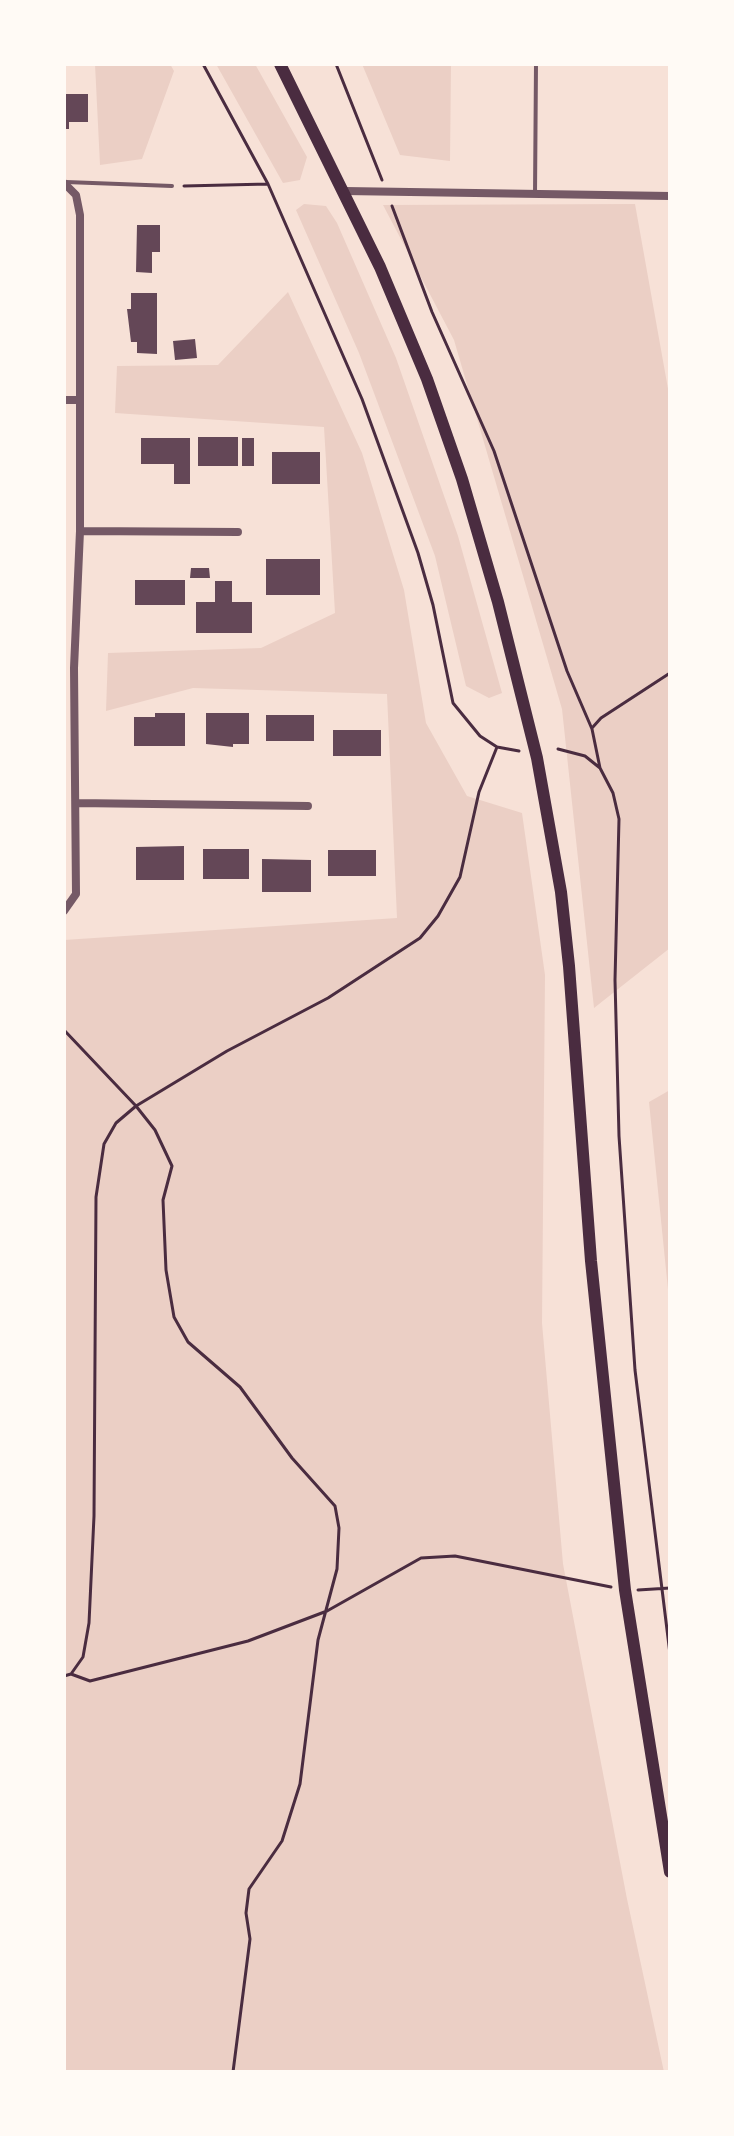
<!DOCTYPE html>
<html>
<head>
<meta charset="utf-8">
<style>
	body { margin:0 }
	#map { position:relative; width:734px; height:2136px; overflow:hidden; background:#f7e1d7; font-family:Signika,sans-serif }
	canvas { display:block }
	.frame { position:absolute; inset:0; border:66px solid #fffaf5; pointer-events:none }
</style>
</head>
<body>
<div id="map">
<canvas width="734" height="2136"></canvas>
<div class="frame"></div>
</div>
<script>
const g = document.querySelector('canvas').getContext('2d');
g.lineJoin = 'round';
function paint(path, color) { g.fillStyle = color; g.fill(path, 'evenodd'); }
const poly = rows => new Path2D(rows.map(r => 'M' + r).join(''));
function stroke(path, color, width, dash) { g.strokeStyle = color; g.lineWidth = width; g.lineCap = dash ? 'butt' : 'round'; g.setLineDash(dash || []); g.stroke(path); }
paint(poly([
	[95,64,170,64,174,71,142,159,100,165],
	[216,64,255,64,307,157,300,180,283,183],
	[362,64,451,64,450,161,400,155],
	[304,204,326,206,337,223,396,358,458,536,502,693,489,698,466,686,435,556,359,353,296,210],
	[635,204,670,400,670,948,594,1008,562,709,454,340,383,205],
	[288,292,362,453,404,590,426,723,467,796,522,813,545,975,542,1323,563,1564,627,1899,664,2072,64,2072,64,940,397,918,387,694,193,688,106,711,108,653,261,648,335,613,324,427,115,413,117,366,218,365],
	[670,1090,670,1309,649,1102]
]), '#ebcfc5');
paint(poly([
	[64,94,88,94,88,122,69,122,69,129,64,129],
	[137,225,160,225,160,252,152,252,152,273,136,272],
	[131,293,157,293,157,354,137,353,137,342,131,342,127,309,131,309],
	[195,339,197,358,175,360,173,341],
	[198,437,238,437,238,466,198,466],
	[141,438,190,438,190,484,174,484,174,464,141,464],
	[242,438,254,438,254,466,242,466],
	[272,452,320,452,320,484,272,484],
	[266,559,320,559,320,595,266,595],
	[191,568,209,568,210,578,190,578],
	[135,580,185,580,185,605,135,605],
	[215,581,232,581,232,602,252,602,252,633,196,633,196,602,215,602],
	[155,713,185,713,185,746,134,746,134,717,155,717],
	[206,713,249,713,249,744,233,744,233,747,206,744],
	[266,715,314,715,314,741,266,741],
	[333,730,381,730,381,756,333,756],
	[184,846,184,880,136,880,136,847],
	[203,849,249,849,249,879,203,879],
	[328,850,376,850,376,876,328,876],
	[262,859,311,860,311,892,262,892]
]), '#644757');
stroke(poly([
	[203,64,268,184,362,399,418,553,433,605,453,703,480,736,497,747,519,751],
	[336,64,382,180],
	[184,186,268,184],
	[392,206,432,312,494,451,567,671,592,729,600,768],
	[592,728,601,718,670,673],
	[558,749,585,756,600,768,613,793,619,819,615,980,619,1136,635,1370,670,1654],
	[64,1030,136,1106,155,1130,172,1166,163,1200,166,1270,174,1317,188,1342,240,1387,292,1458,335,1506,339,1528,337,1569,318,1640,300,1784,282,1841,249,1889,246,1913,250,1939,233,2072],
	[638,1590,670,1588],
	[71,1674,90,1681,248,1641,327,1611,421,1558,455,1556,611,1587],
	[64,1676,71,1674,83,1657,89,1623,94,1516,96,1197,104,1144,116,1123,136,1106,227,1051,328,998,420,938,438,916,460,877,479,792,497,747]
]), '#4a2c40', 3);
stroke(poly([
	[66,182,172,186],
	[535,194,536,64]
]), '#755966', 4);
stroke(poly([
	[64,183,76,195,80,215,80,531,74,668,76,894,64,911],
	[345,191,670,196],
	[64,400,79,400],
	[80,531,238,532],
	[76,803,308,806]
]), '#755966', 8);
stroke(poly([
	[280,64,380,267,427,379,462,479,498,602,537,758,561,892,569,966,591,1261,625,1590,670,1872]
]), '#4a2c40', 12);
</script>
</body>
</html>
